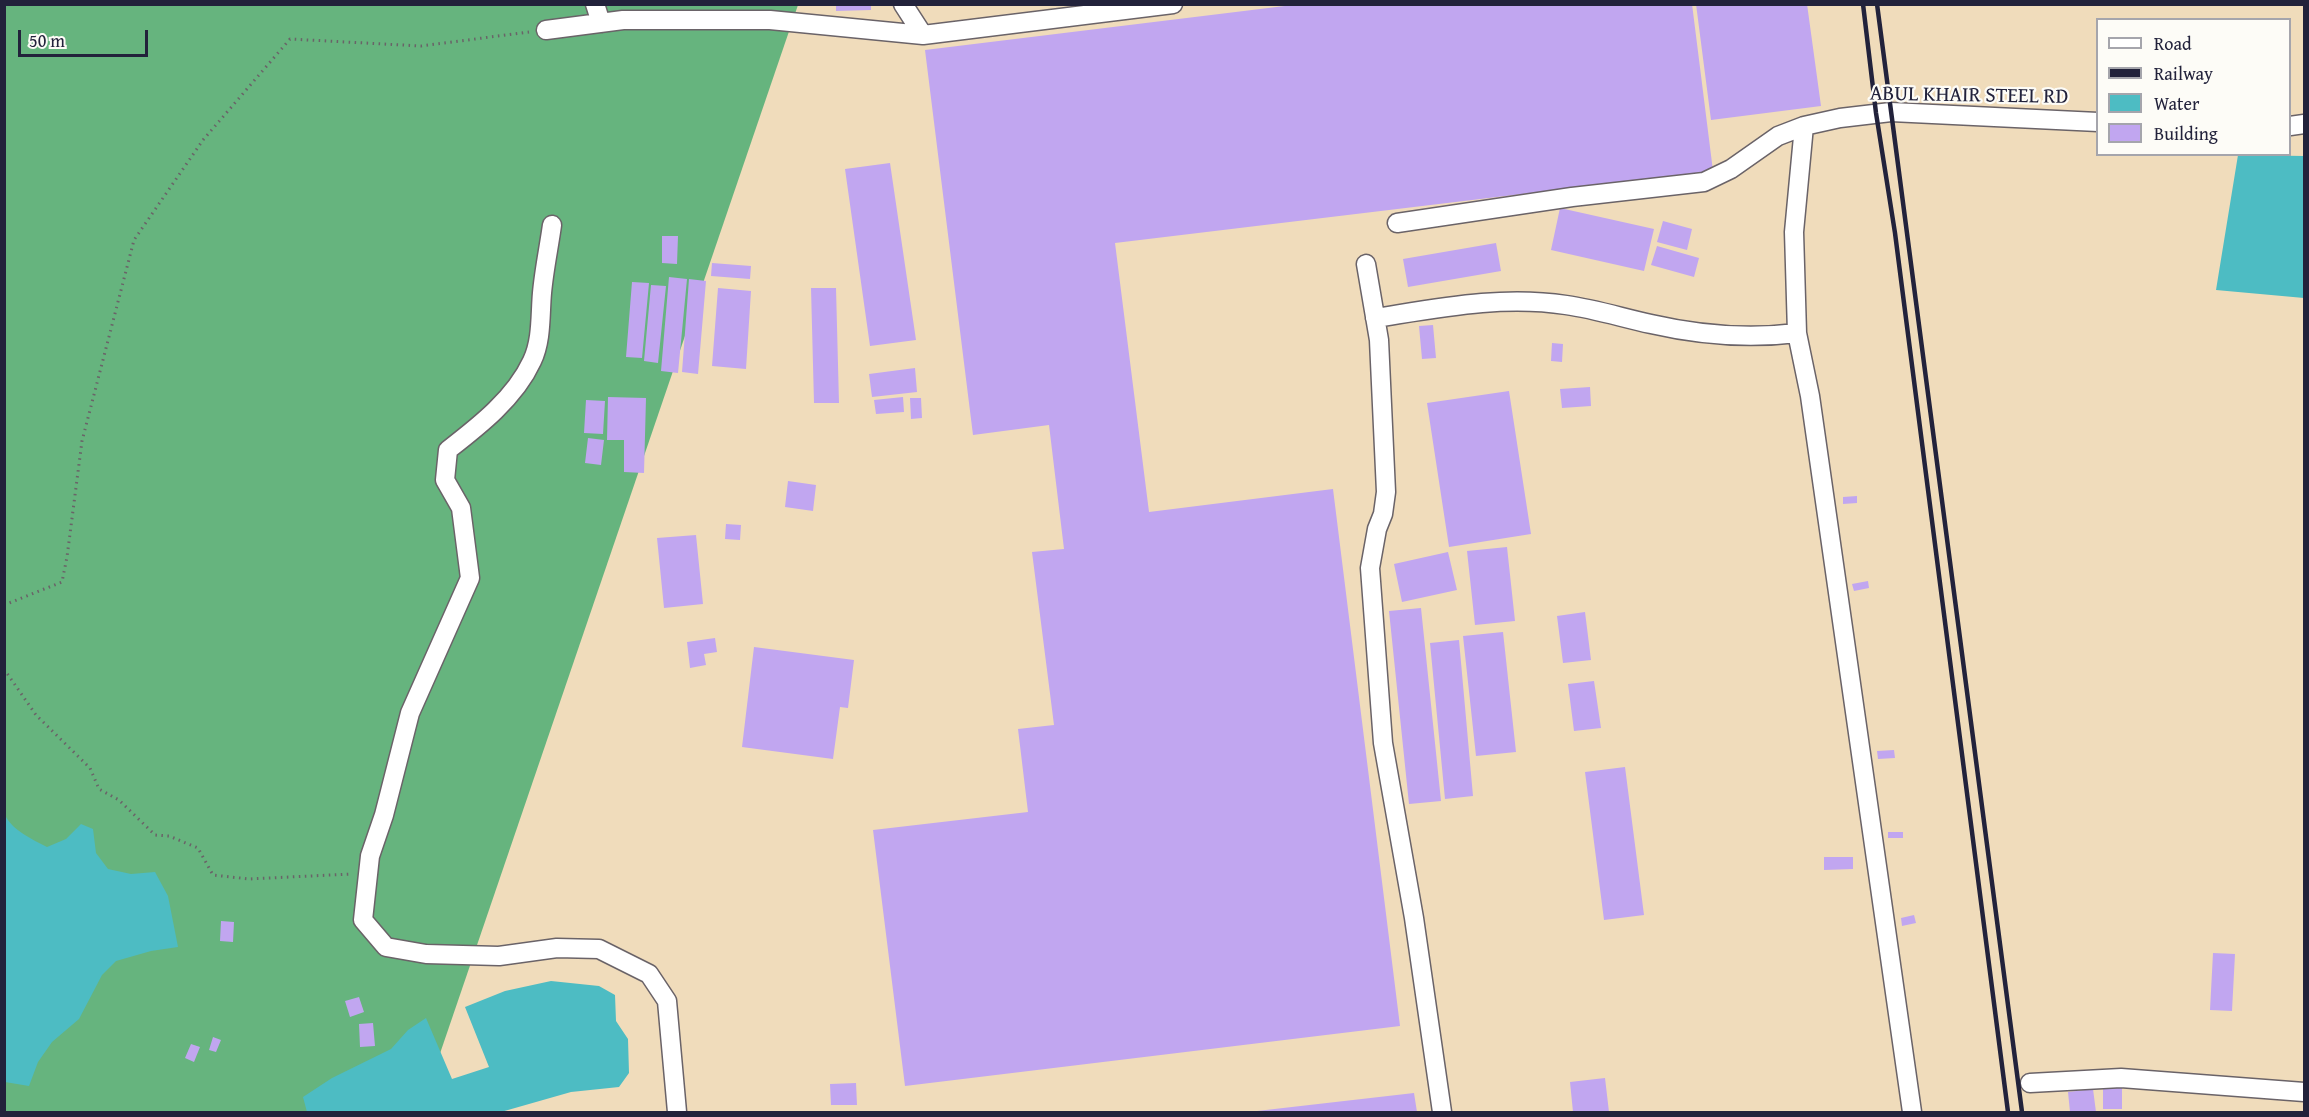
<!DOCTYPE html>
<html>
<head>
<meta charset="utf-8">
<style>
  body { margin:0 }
  #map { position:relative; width:2309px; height:1117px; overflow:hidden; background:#f0dcbb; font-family:"Gentium Book Plus",serif }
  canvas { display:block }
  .frame { position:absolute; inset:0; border:6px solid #22223b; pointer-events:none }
  .legend { position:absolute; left:2096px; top:18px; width:195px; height:138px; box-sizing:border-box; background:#fdfcf7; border:2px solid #a5a5ac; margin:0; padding:8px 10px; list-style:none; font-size:18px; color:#22223b }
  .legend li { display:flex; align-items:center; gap:12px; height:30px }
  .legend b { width:30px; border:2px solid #a5a5ac }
  .scale { position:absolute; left:18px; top:30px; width:130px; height:27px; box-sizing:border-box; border:3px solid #22223b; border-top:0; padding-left:8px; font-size:18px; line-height:21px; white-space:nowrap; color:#22223b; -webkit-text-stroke:4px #fdfcf7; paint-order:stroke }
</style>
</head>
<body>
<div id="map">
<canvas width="2309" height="1117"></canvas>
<div class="frame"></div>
<ul class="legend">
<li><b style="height:8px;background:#fff"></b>Road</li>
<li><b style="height:8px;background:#22223b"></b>Railway</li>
<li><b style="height:16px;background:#4dbcc3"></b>Water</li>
<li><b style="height:16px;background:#c1a6f0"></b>Building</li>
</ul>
<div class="scale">50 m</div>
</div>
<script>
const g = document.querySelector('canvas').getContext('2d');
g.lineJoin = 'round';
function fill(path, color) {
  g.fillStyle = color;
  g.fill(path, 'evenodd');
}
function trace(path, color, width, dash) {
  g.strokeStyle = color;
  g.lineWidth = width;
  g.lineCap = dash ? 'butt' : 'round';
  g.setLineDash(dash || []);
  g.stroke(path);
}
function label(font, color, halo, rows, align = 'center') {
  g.font = font + ' "Gentium Book Plus",serif';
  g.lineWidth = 4.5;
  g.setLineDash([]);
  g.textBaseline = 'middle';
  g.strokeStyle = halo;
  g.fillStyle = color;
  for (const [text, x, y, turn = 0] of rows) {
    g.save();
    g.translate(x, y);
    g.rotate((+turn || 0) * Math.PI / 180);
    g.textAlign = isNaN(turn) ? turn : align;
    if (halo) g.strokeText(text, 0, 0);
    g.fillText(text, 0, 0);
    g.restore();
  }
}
fill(new Path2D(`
  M5,5H798L420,1112H5Z`), '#66b47e');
fill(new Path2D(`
  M2238,155L2304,156V298L2216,290Z
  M5,815C13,831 32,839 47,847L66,839L81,824L93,829L96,853L108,869L131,874L155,872L168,896L178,947L151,951L116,961L102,975L79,1019L52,1042L38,1062L29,1086L5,1082Z
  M551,981L599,986L615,995L616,1021L628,1039L629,1073L619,1087L571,1092L501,1112H307L303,1097L332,1078L391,1049L408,1030L426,1018L452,1079L489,1067L465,1007L505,991Z`), '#4dbcc3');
fill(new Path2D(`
  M836,4H871V10L836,11Z
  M1301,4H1692L1713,171L1115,243L1149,512L1333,489L1400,1026L905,1086L873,830L1028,812L1018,729L1054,725L1032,552L1064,549L1049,425L973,435L925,50Z
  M1696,4H1807L1821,106L1711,120Z
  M890,163L916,340L870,346L845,169Z
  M1560,208L1654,229L1644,271L1551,250Z
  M1663,221L1692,229L1687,250L1657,242Z
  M662,236H678L677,264L662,263Z
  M1496,243L1501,271L1408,287L1403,259Z
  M1657,246L1699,258L1694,277L1651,265Z
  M712,263L751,266L750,279L711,276Z
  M669,277L687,279L678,373L661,371Z
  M689,279L706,281L698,374L682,372Z
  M632,282L649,283L642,358L626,357Z
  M651,285L666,286L658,363L644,361Z
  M718,288L751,291L746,369L712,366Z
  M811,288H836L839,403H814Z
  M1433,325L1436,358L1422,359L1419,326Z
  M1552,343L1563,344L1562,362L1551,361Z
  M915,368L917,392L872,397L869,374Z
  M1590,387L1591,406L1562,408L1560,389Z
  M1509,391L1531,534L1449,547L1427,403Z
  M608,397L646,398L644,473L624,472V440H607Z
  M903,397L904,412L876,414L874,400Z
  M910,398H921L922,418L911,419Z
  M586,400L605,401L603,434L584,433Z
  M588,438L604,440L601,465L585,463Z
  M788,481L816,485L813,511L785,507Z
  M1857,496V503L1843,504V497Z
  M726,524L741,525L740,540L725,539Z
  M696,535L703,604L664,608L657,538Z
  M1507,547L1515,621L1475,625L1467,551Z
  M1448,552L1457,590L1402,602L1394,564Z
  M1868,581L1869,588L1854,591L1852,584Z
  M1421,608L1441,801L1409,804L1389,611Z
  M1585,612L1591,660L1563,663L1557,616Z
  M1503,632L1516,752L1476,756L1463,636Z
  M715,638L717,652L704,654L706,665L690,668L687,642Z
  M1459,640L1473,796L1445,799L1430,643Z
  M754,647L854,660L848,708L840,707L833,759L742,747Z
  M1594,681L1601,728L1574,731L1568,684Z
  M1894,750L1895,758L1878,759L1877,751Z
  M1625,767L1644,915L1604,920L1585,772Z
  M1888,832H1903V838H1888Z
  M1824,857H1853V869L1824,870Z
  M1914,915L1916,923L1902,926L1901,918Z
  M221,921L234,922L233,942L220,941Z
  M2213,953L2235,954L2232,1011L2210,1010Z
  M359,997L364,1012L350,1017L345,1001Z
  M373,1023L375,1046L360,1047L359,1024Z
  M213,1037L221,1040L216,1052L209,1050Z
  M191,1044L200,1047L194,1062L185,1058Z
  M1605,1078L1609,1112H1573L1570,1082Z
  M2103,1082H2122V1109H2103Z
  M856,1083L857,1105H831L830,1084Z
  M2093,1089L2096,1112H2070L2068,1092Z
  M1414,1093L1417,1112H1257V1111Z`), '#c1a6f0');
const minor = new Path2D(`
  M595,4L601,23
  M903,4L923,35
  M546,30L623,20H770L923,35L1173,4
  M1804,126L1794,232L1797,333L1810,396L1912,1112
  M2290,126L2304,124
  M1397,223L1572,197L1704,182L1731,169L1778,136L1804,126L1840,118L1891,112L2098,122
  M552,225C549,247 544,270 542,293C540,315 542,340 532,361C515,398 479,426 448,450L445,480L461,508L470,578L410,713L384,815L370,856L363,920L386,947L426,954L499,956L557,948L599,949L649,974L667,1001L677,1112
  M1366,264L1379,340L1386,492L1383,514L1377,529L1370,568L1383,743L1414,918L1442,1112
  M1375,318C1439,308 1502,295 1566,305C1595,309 1623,318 1651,324C1699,335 1749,339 1797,333
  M2030,1083L2121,1078L2304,1092`);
trace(minor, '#6a6368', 21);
trace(new Path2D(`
  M4,605L62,582L67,557L82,441L134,240L203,140L290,39L421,46L529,32
  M4,669L36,715L90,768L99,789L119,800L155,835L169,836L198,848L213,875L249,879L351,874`), '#6a6368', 3, [1.5, 4.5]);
trace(minor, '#fff', 18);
trace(new Path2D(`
  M1863,4L1876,113L1895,233L2008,1112
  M1877,4L2022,1112`), '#22223b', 4.5);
label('21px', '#22223b', '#fdfcf7', [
  ["ABUL KHAIR STEEL RD",1969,96,1]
]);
</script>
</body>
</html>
